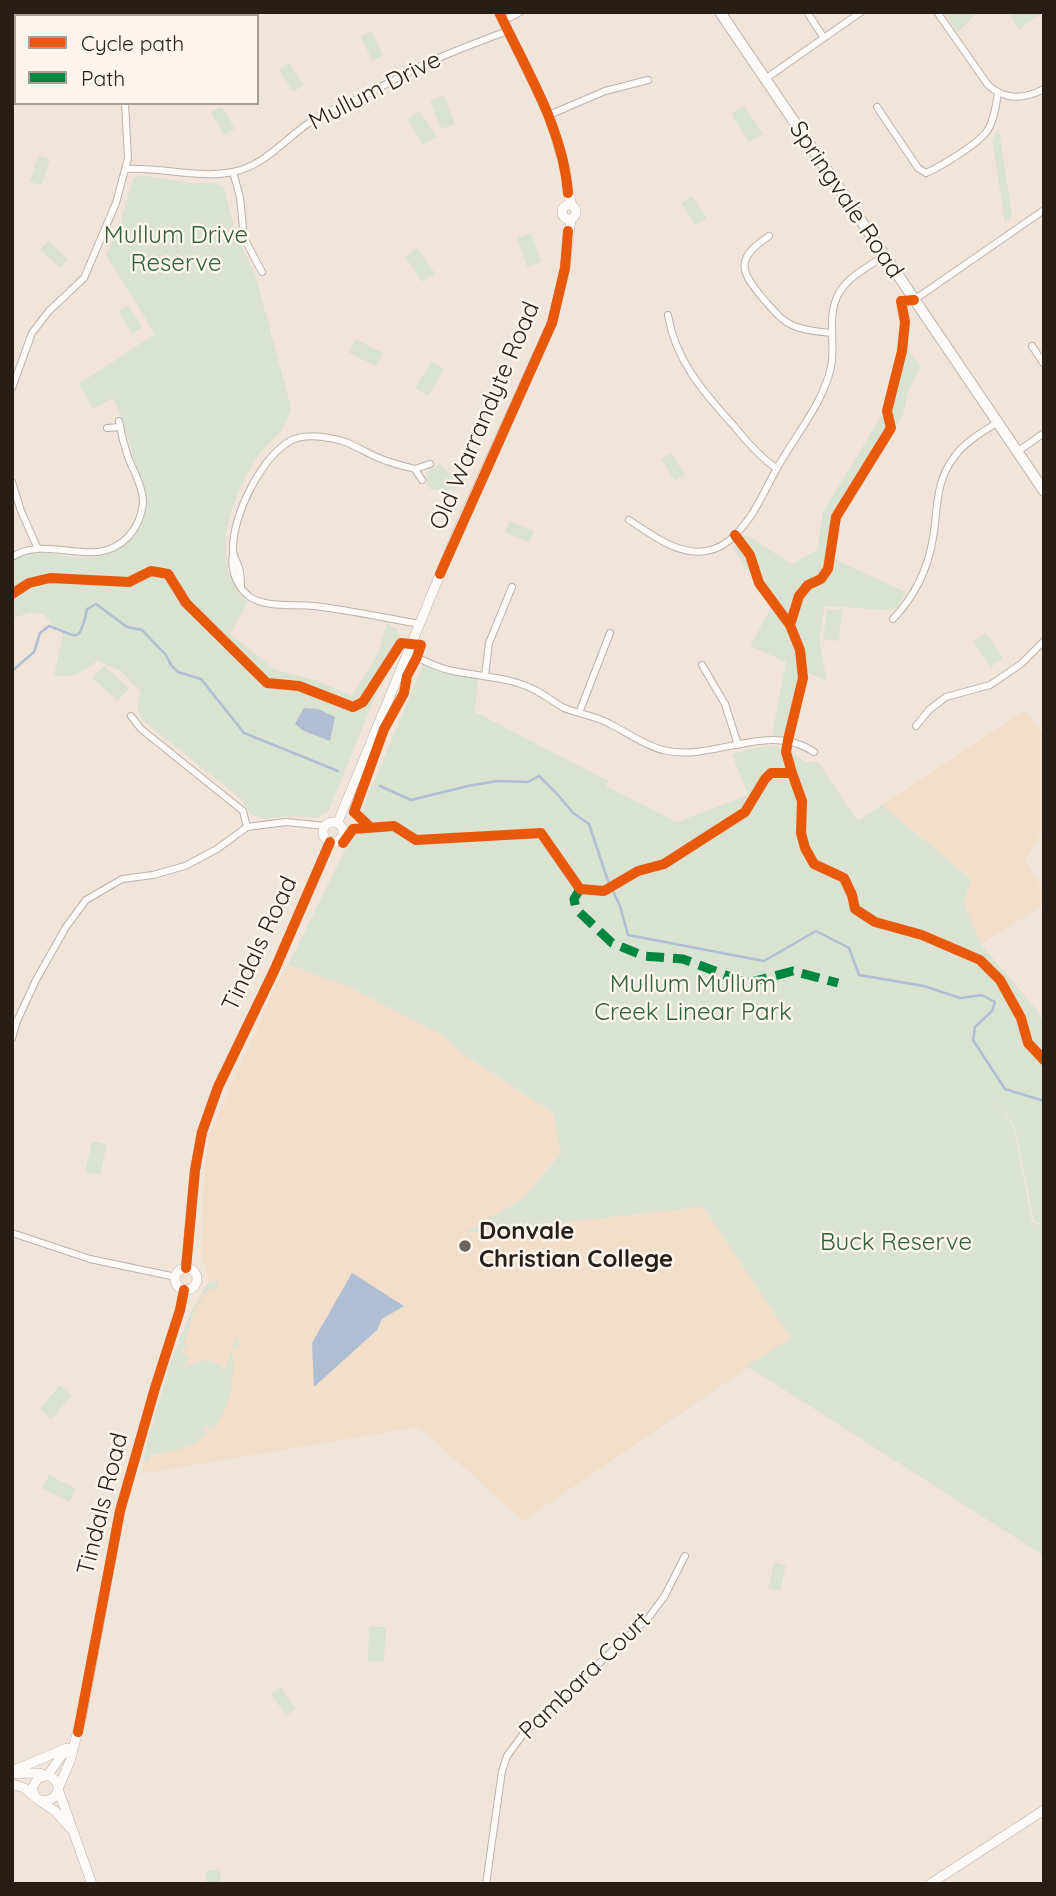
<!DOCTYPE html>
<html>
<head>
<meta charset="utf-8">
<style>
  body { margin:0 }
  #map { position:relative; width:1056px; height:1896px; overflow:hidden; background:#f1e5da; font-family:Quicksand,sans-serif }
  canvas { display:block }
  .frame { position:absolute; inset:0; border:14px solid #261e17; pointer-events:none }
  .legend { position:absolute; left:14px; top:14px; width:245px; height:91px; box-sizing:border-box; background:#fef5ec; border:2px solid #a89f97; margin:0; padding:9px 12px; list-style:none; font-size:21px; color:#261e17 }
  .legend li { display:flex; align-items:center; gap:14px; height:35px }
  .legend b { width:35px; border:2px solid #a89f97 }
</style>
</head>
<body>
<div id="map">
<canvas width="1056" height="1896"></canvas>
<div class="frame"></div>
<ul class="legend">
<li><b style="height:9px;background:#e8590c"></b>Cycle path</li>
<li><b style="height:9px;background:#00873e"></b>Path</li>
</ul>
</div>
<script>
const g = document.querySelector('canvas').getContext('2d');
g.lineJoin = 'round';
function fill(path, color) {
  g.fillStyle = color;
  g.fill(path, 'evenodd');
}
function trace(path, color, width, dash) {
  g.strokeStyle = color;
  g.lineWidth = width;
  g.lineCap = dash ? 'butt' : 'round';
  g.setLineDash(dash || []);
  g.stroke(path);
}
function label(font, color, halo, rows, align = 'center') {
  g.font = font + ' Quicksand,sans-serif';
  g.lineWidth = 5;
  g.setLineDash([]);
  g.textBaseline = 'middle';
  g.strokeStyle = halo;
  g.fillStyle = color;
  for (const [text, x, y, turn = 0] of rows) {
    g.save();
    g.translate(x, y);
    g.rotate((+turn || 0) * Math.PI / 180);
    g.textAlign = isNaN(turn) ? turn : align;
    if (halo) g.strokeText(text, 0, 0);
    g.fillText(text, 0, 0);
    g.restore();
  }
}
fill(new Path2D(`
  M1025,710L1044,736V829L1025,860L1044,891V905L981,944L964,903L971,879L882,805Z
  M288,965L345,985L442,1035L460,1052L553,1113L561,1152L523,1198L466,1232L703,1207L792,1338L523,1521L419,1427L140,1474L163,1388L197,1300L209,1287L207,1268L201,1259L204,1174L209,1135L277,983Z`), '#f3deca');
fill(new Path2D(`
  M944,12H977L958,33Z
  M1008,12H1044L1019,29Z
  M372,31L383,55L372,61L361,36Z
  M289,63L304,85L293,92L279,70Z
  M444,95L455,124L441,129L430,101Z
  M222,106L235,129L224,135L211,112Z
  M744,106L763,134L749,142L731,114Z
  M419,111L437,136L424,145L407,120Z
  M999,129L1012,216L1005,222L992,140Z
  M38,156L50,159L42,185L30,182Z
  M139,175L190,183H216L224,187L236,235L255,274L291,407C284,439 270,436 256,459C230,499 207,565 248,602L230,634L276,670L318,681L352,696L379,651L387,623L397,629L400,636L328,812L317,818L293,816L265,819L251,815L241,799L142,720L137,707L141,692L121,671L97,661C82,673 73,679 54,675L63,635L43,614L30,612L12,619V561C36,544 60,558 86,558C99,558 111,553 121,546C143,533 151,509 144,485C142,476 137,468 134,460C128,438 123,419 113,398L93,409L79,384L155,334L106,255L121,221L133,179Z
  M692,196L707,218L696,225L681,203Z
  M531,233L541,262L527,267L517,238Z
  M48,241L68,259L60,268L40,250Z
  M417,248L435,273L423,282L405,257Z
  M128,305L142,327L132,334L118,311Z
  M900,338L921,367L909,390L903,415L840,516L834,559L906,592L897,608L887,610L825,606L819,638L827,681L806,672L794,738L772,735L786,662L750,646L772,606L733,548L746,535L792,564L817,550L823,512L883,413Z
  M355,339L383,353L376,366L349,353Z
  M431,362L444,369L428,396L415,388Z
  M671,453L685,475L675,481L661,459Z
  M440,464L458,483L455,491L428,489L426,472Z
  M510,521L534,531L529,543L505,532Z
  M827,609L842,610L839,641L823,639Z
  M986,633L1003,658L991,667L973,642Z
  M423,665L478,678L475,712L608,781L606,786L677,822L748,795L732,754C766,746 776,738 805,762H818L858,821L882,805L971,879L964,903L981,944L1035,1008L1044,1023V1224L1034,1221L1015,1128L995,1097L1014,1129L1032,1222L1044,1226V1556L747,1366L791,1338L703,1207L464,1233L523,1198L561,1153L553,1113L460,1052L442,1035L345,985L288,965L344,852Z
  M104,666L129,688L118,701L92,678Z
  M92,1141L107,1145L100,1175L85,1172Z
  M209,1281L217,1282L219,1289H208L206,1295L202,1294L199,1299L203,1302L202,1304L197,1302L184,1343L188,1347L182,1349L183,1355L188,1354V1360L183,1368C197,1360 213,1355 224,1371L238,1332V1346L232,1349C235,1380 232,1402 214,1428L211,1431L206,1426L203,1428L208,1434C189,1449 173,1452 150,1455L149,1457L151,1461L145,1462L143,1458L146,1446C163,1390 177,1329 209,1281Z
  M60,1385L72,1396L51,1419L40,1409Z
  M49,1475L76,1489L69,1502L42,1488Z
  M774,1562L786,1565L780,1591L768,1588Z
  M369,1627H386L384,1662L368,1661Z
  M281,1687L296,1709L286,1716L271,1694Z
  M219,1869L222,1884H207L205,1872Z`), '#dae2d1');
fill(new Path2D(`
  M304,708L318,709L335,717L330,741L304,731L295,724Z
  M352,1273L404,1306L382,1319L377,1330L314,1387L312,1343Z`), '#afbed3');
trace(new Path2D(`
  M12,671L34,652L40,633L49,626C77,635 79,647 87,609L96,604L127,627L142,630L166,655L171,665L178,672L201,679L244,733L338,771
  M380,786L411,800L468,786L497,781L528,782L539,776L558,795L573,813L589,824L607,878L620,906L628,935L764,961L816,931L849,948L859,975L924,986L960,998L982,995L995,1002L992,1011L975,1027L973,1040L1005,1089L1044,1101
  M1044,1191V1220`), '#afbed3', 2.5);
const minor = new Path2D(`
  M807,12L824,38
  M937,12L988,85C1006,101 1024,99 1044,89
  M123,16V12
  M503,21L520,12
  M12,25H16
  M765,79L861,12
  M877,107L918,168L926,173C940,167 978,144 987,131C994,121 996,105 998,93
  M549,115L605,91L648,80
  M127,169C162,167 199,179 233,172C268,165 288,134 318,117C333,108 350,103 366,95C385,85 403,74 423,65C450,52 479,42 507,31
  M233,172L240,197L244,238L262,272
  M769,236C733,260 741,272 765,301C774,310 781,321 794,326C806,331 820,332 832,333
  M914,300L1044,210
  M668,315C675,360 704,393 734,426C747,442 760,457 776,468
  M1032,346L1044,364
  M12,388L32,333L49,311L84,278L116,203L128,158L125,103
  M107,428L120,427
  M1017,452L1044,433
  M422,480L415,469L430,464
  M12,482L21,511L37,547
  M629,520C651,534 678,556 706,551C719,549 729,542 737,533C755,515 764,491 776,470C794,437 823,404 831,367C836,343 826,315 839,293C849,276 868,267 884,256
  M233,554C230,569 237,588 250,597C267,608 294,604 314,606C349,610 385,618 420,624
  M12,557C50,533 94,572 128,537C136,528 142,515 143,503C143,487 134,472 128,457C124,445 121,433 119,421
  M241,586C241,579 241,571 238,565C236,559 233,556 233,550C232,515 262,456 292,440C302,435 319,436 329,438C348,440 362,451 379,458C390,463 403,466 415,469
  M893,619C914,597 928,569 933,538C938,508 935,481 955,456C966,441 983,432 998,422
  M408,656C423,658 434,667 449,670C479,677 509,676 537,691C546,696 555,703 564,708C579,714 596,716 610,724C627,732 645,746 663,750C713,763 768,720 814,752
  M702,665L725,704L738,745
  M485,675L489,643L512,587
  M579,713L610,633
  M131,716L141,729L243,811L247,827
  M916,726L929,710L946,697L990,685L1021,664L1044,641
  M12,1038L17,1021L36,980L66,927L86,900L122,879L153,875L185,866L217,849L247,827L286,822L325,826
  M12,1233L90,1259L176,1277
  M486,1884L502,1771L507,1756L524,1733L648,1618L664,1597L685,1556`);
const secondary = new Path2D(`
  M499,12L549,115L566,171L568,193L572,205
  M562 212a7 7 0 1 1 14 0a7 7 0 1 1-14 0Z
  M323 832a10 10 0 1 1 20 0a10 10 0 1 1-20 0Z
  M338,822L462,521L552,323L565,268L571,219
  M186,1268L195,1170L202,1132L218,1087L274,971L330,842
  M175 1279a11 11 0 1 1 22 0a11 11 0 1 1-22 0Z
  M12,1771L67,1748
  M12,1774C24,1773 43,1771 53,1778C66,1789 52,1807 36,1798L32,1788L38,1778L46,1776
  M47,1776L67,1748
  M12,1784L24,1788L35,1797
  M58,1789L70,1761L82,1715L120,1511L155,1388L180,1310L184,1290
  M58,1789L92,1884
  M40,1801L55,1811L71,1829
  M930,1884L1044,1810`);
const primary = new Path2D(`
  M720,12L1044,491`);
trace(minor, '#bbb2aa', 8);
trace(secondary, '#bbb2aa', 10);
trace(primary, '#bbb2aa', 12);
trace(minor, '#fdfbf9', 6);
trace(secondary, '#fdfbf9', 9);
trace(primary, '#fdfbf9', 10);
trace(new Path2D(`
  M580,889L574,899L576,909L612,943L644,956L683,959L747,983L793,971L838,983`), '#00873e', 9, [18, 9]);
trace(new Path2D(`
  M499,12C526,70 563,128 568,193
  M735,535L750,555L759,583L790,625
  M440,574L552,323L565,268L568,231
  M12,594L29,583L50,578L129,582L151,571L168,574L186,603L267,683L299,686L353,707L363,702L401,643L421,645L417,657L407,676L404,693L384,729L354,812L370,827
  M792,773L786,752L788,740L803,678L800,650L790,625L799,596L808,585L821,579L828,569L836,517L891,428L887,411L902,351L905,322L901,301L914,300
  M343,843L353,829L394,826L416,840L541,833L580,889L604,891L638,871L664,864L745,812L765,779L771,773H792L802,801L801,833L805,848L814,864L844,878L852,895L855,909L875,922L922,935L980,960L1000,980L1021,1018L1028,1043L1044,1060
  M186,1268L195,1170L202,1132L218,1087L274,971L330,842
  M78,1732L120,1511L155,1388L180,1310L184,1290`), '#e8590c', 10);
for (const [x, y, r, color] of [
  [465,1246,7,"#6d645b"]
]) {
  const dot = new Path2D();
  dot.arc(x, y, r, 0, 2 * Math.PI);
  g.fillStyle = color;
  g.fill(dot);
  trace(dot, '#fef5ec', 2.5);
}
label('24px', '#261e17', '#fef5ec', [
  ["Mullum Drive",375,91,-27],
  ["Springvale Road",846,200,56],
  ["Old Warrandyte Road",485,416,-67],
  ["Tindals Road",260,944,-65],
  ["Tindals Road",103,1504,-76],
  ["Pambara Court",585,1676,-44]
]);
label('24px', '#2f6136', '#fef5ec', [
  ["Mullum Drive",176,236],
  ["Reserve",176,264],
  ["Mullum Mullum",693,985],
  ["Creek Linear Park",693,1013],
  ["Buck Reserve",896,1243]
]);
label('bold 24px', '#261e17', '#fef5ec', [
  ["Donvale",479,1232],
  ["Christian College",479,1260]
], 'left');
</script>
</body>
</html>
